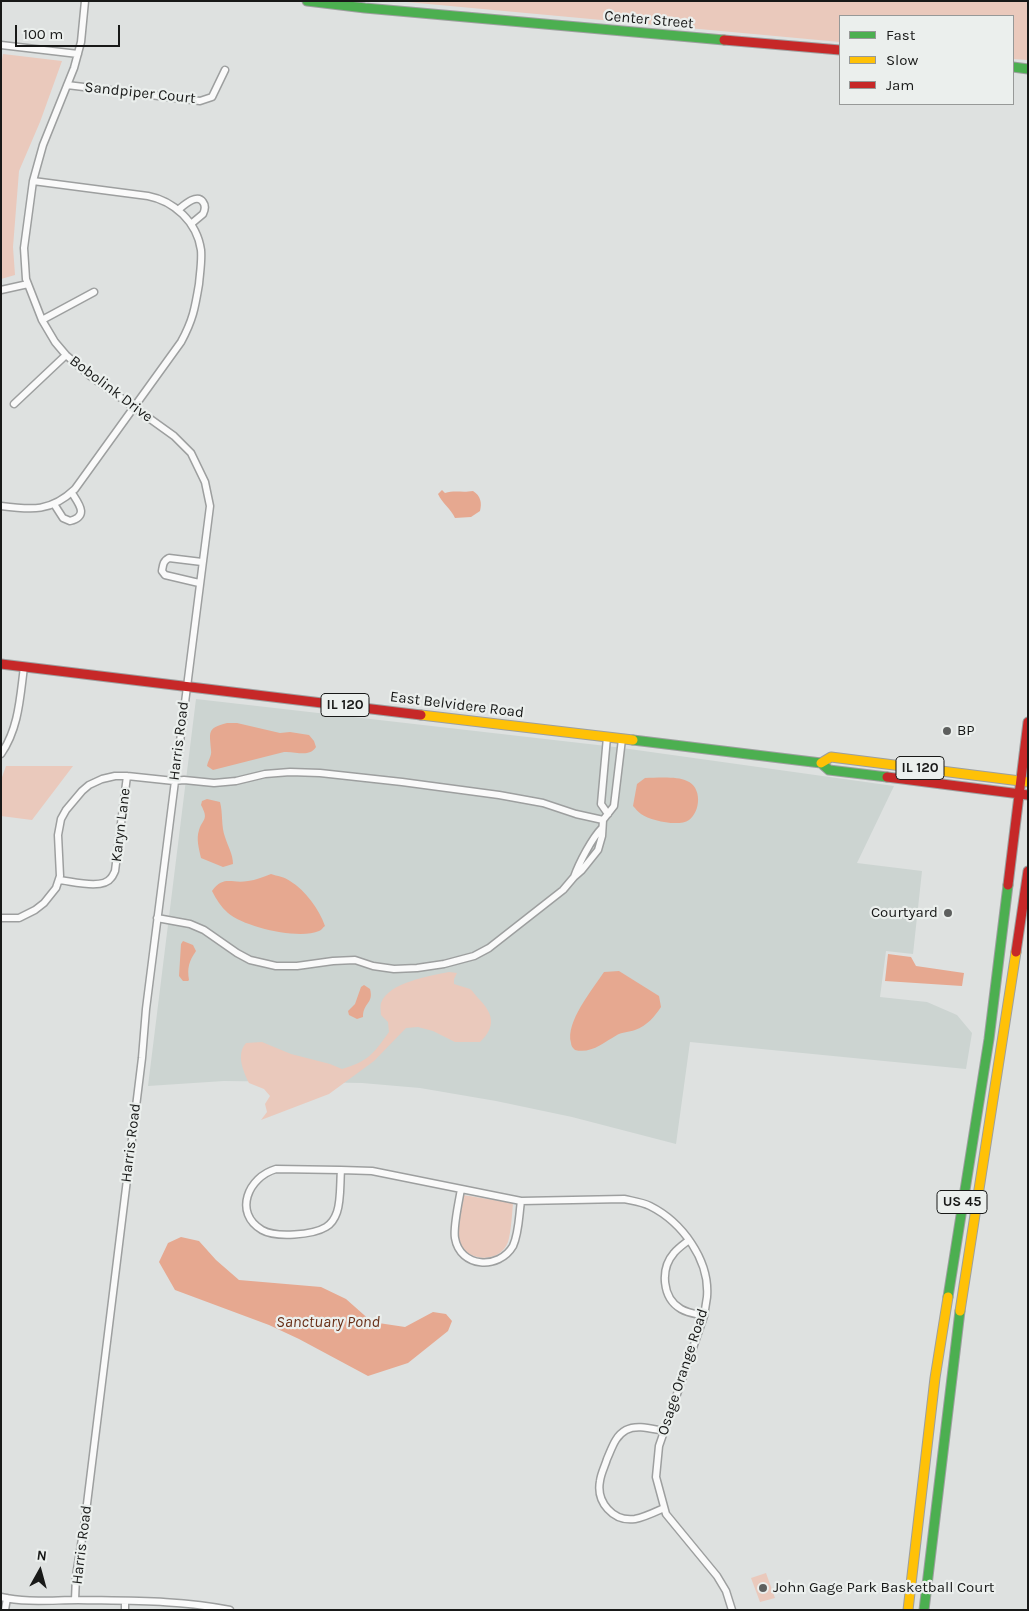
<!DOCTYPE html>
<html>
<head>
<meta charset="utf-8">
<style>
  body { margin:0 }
  #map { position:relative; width:1029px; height:1611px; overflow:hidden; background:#dee1e0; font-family:Karla,sans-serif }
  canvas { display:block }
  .frame { position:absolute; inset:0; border:2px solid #181918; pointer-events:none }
  .legend { position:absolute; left:839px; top:15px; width:175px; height:90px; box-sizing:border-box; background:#ebefed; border:1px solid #979998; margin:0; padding:6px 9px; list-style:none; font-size:15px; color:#181918 }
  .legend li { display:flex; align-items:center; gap:10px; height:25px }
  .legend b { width:25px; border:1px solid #979998 }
  .north { position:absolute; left:15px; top:1546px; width:50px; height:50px; -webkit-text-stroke:4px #ebefed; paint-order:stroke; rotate:7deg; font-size:14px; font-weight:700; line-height:20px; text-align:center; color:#181918 }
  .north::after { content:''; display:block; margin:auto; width:18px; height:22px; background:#181918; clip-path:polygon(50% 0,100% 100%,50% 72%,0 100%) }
  .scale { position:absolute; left:15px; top:25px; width:105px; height:22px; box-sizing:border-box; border:2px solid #181918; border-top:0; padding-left:6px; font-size:15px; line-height:18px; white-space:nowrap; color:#181918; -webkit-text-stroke:4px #ebefed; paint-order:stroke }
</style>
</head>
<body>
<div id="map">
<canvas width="1029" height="1611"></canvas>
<div class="frame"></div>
<ul class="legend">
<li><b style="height:6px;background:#4caf50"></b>Fast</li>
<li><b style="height:6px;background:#ffc107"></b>Slow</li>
<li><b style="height:6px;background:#c62828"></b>Jam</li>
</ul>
<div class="north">N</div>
<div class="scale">100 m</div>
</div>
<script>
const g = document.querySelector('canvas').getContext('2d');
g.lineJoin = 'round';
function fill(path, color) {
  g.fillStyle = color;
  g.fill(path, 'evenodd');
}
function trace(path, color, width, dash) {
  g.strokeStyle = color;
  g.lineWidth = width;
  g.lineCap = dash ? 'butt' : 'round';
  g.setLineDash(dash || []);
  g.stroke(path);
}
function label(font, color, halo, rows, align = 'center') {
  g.font = font + ' Karla,sans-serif';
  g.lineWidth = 4.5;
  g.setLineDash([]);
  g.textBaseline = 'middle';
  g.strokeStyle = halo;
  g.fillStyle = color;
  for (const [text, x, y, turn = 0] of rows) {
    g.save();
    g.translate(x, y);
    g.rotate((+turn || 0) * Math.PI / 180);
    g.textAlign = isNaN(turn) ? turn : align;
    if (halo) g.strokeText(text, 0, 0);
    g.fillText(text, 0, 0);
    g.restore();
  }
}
fill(new Path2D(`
  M196,699L615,747L894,786L857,863L922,871L913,954L886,951L880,997L927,1002L957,1015L972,1033L966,1069L690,1042L676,1144L572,1117L496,1101L420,1088L362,1083L304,1082L224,1081L148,1086Z`), '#ccd4d1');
fill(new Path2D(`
  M396,1H1028V60L1013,59V16H840V42Z
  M3,54L62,61L40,122L19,171L13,247L15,275L1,279V65Z
  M6,766H73L32,820L1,816V780Z
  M449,972L457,973L454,979V984C459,986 465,987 470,989C473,991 475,995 478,998C493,1013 497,1026 480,1042H455L433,1031L418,1027L406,1028L374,1061L329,1094L261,1120L267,1112L265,1104L270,1096L264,1089L249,1083C243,1071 236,1054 246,1043L262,1042L291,1054L330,1064L342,1069C369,1061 373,1054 389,1032L388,1022L381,1015C381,1012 380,1006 381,1003C389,982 430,976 449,972Z
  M463,1195L513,1203C512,1215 511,1232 508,1242C499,1266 462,1261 458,1238C457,1230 462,1204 463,1195Z
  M766,1573L775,1598L760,1602L751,1578Z`), '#eac9bc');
fill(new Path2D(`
  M442,490L445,493C455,490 462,493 473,491C481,496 482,503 480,511L471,517L455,518C451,509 442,503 438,494Z
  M227,723H237L280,733L290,732L309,735L314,741L316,747C309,758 296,751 284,752L213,770L207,766C208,760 212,756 211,750C210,733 206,728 227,723Z
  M645,778C656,778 677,776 687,781C702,787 701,811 689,820C679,827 651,821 641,814C638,812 636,809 633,806L637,784Z
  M207,799L220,802C223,813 221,826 225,837C228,847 233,854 233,864L223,867L201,858C199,849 196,839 199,830C203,818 209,820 201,805L202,801Z
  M271,874C277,876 285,877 290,881C306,891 319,909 325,926C323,927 322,930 319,931C299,940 244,927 228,913C221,907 216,899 212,891C224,875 231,884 248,881C256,880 263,877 271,874Z
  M183,941L193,945L196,951C189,961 187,968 189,980L188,981H183L179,976L181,944Z
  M888,954L911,957L916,966L964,973L962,986L885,981Z
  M619,971L659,996L661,1007C655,1016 647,1026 635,1030C629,1032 622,1032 617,1035C603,1043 591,1054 575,1050C573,1048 571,1046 571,1043C565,1022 593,989 604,972Z
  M364,985L370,989C374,1004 363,1002 363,1017L357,1019L349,1015L348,1011L355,1004L361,987Z
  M181,1237L199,1241L216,1260L239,1280L321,1287L346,1299L372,1322L405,1327L433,1312L446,1314L452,1321L448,1331L408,1363L368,1376L299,1339L269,1325L175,1290L159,1262L168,1243Z`), '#e6a890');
const street = new Path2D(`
  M1,45L78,54
  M67,85L200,101L212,97L225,70
  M178,210C184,205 197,193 203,202C206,206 205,210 203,214L191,224
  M1,290L28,284
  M42,320L94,292
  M14,404L66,355
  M54,504L63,518L70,521C89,516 79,504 72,493
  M1,506C32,510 51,512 75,489L181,342C193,320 195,308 199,284C200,272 202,261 201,250C197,222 174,201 148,196L33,181
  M199,583L165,575L162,571C163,565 163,561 169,558L202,562
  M607,737L601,804L608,814
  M1,754C19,728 20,697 24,667
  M574,877C579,863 592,838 602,828
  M59,880C71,881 103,890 111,878C113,876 114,873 115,871L127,776
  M1,918H19L35,910L44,903L56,888L60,876L58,835L61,819L66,810L82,791L89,785L102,779L115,776H127L174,781L184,780L214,783L236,781L265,774L290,772L320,773L402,782L499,795L543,803L576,814L603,820
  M157,918L190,924L204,930L237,953L250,960L276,966H297L333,961L355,960L373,966L394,969L417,968L444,964L474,956L489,948L563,890L574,877L582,870L598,850L602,836L603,820L614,806L622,739
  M276,1169L341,1170C340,1182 341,1201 337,1212C335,1218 331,1224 326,1227C313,1235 276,1238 262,1230C233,1213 248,1177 276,1169Z
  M341,1170L372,1171L521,1201L624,1199C633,1201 642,1202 650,1206C682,1222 710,1260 707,1297C706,1303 705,1310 704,1316L659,1446L656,1477L666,1514L717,1576L726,1591L732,1610
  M461,1189C459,1201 453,1227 455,1238C460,1268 499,1270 513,1246C519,1233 519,1215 521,1201
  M689,1240C684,1244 678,1248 674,1253C660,1269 662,1298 681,1309C688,1313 696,1314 704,1316
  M664,1431C652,1429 637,1424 626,1430C615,1436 612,1448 607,1459C605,1466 601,1473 600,1481C596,1502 613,1522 635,1519C645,1517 655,1512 664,1508
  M1,1597C26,1603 52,1600 78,1600C129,1601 180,1600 230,1610
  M75,1600L76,1576L85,1520L142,1058L146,1009L210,506L205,482L191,453L174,436L89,375L66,355L55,342L42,320L26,279L24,248L33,181L43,145L74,68L81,42L85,1
  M5,1610L7,1598
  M125,1610V1602`);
const fast = new Path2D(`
  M307,1L365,8L724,40
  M1013,67L1028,69
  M633,740L821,763L829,770L887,777
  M948,1297L989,1039L1008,885
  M924,1610L960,1311`);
const slow = new Path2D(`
  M421,715L633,740
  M821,763L831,757L1028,782
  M960,1311L1016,952
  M908,1610L935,1378L948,1297`);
const jam = new Path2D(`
  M724,40L840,50
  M1,664L421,715
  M887,777L1028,795
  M1008,885L1028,722
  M1016,952L1028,871`);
trace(street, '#9d9f9f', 9);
trace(fast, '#9d9f9f', 11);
trace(slow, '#9d9f9f', 11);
trace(jam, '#9d9f9f', 11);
trace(street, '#fafafa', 6);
trace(fast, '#4caf50', 9);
trace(slow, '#ffc107', 9);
trace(jam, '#c62828', 9);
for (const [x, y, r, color] of [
  [947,731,5,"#5d5f5e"],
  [948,913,5,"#5d5f5e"],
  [763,1588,5,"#5d5f5e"]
]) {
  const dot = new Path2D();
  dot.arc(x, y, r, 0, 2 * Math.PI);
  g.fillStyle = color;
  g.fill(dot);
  trace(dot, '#ebefed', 2);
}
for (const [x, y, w] of [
  [345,705,48],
  [920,768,48],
  [962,1202,50]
]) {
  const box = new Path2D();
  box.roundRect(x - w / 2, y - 11.5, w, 23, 4);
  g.fillStyle = '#ebefed';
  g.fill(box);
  trace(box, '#181918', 1);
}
label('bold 14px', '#181918', null, [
  ["IL 120",345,705],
  ["IL 120",920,768],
  ["US 45",962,1202]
]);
label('15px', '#181918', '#ebefed', [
  ["Center Street",649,20,5],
  ["Sandpiper Court",140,93,6],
  ["Bobolink Drive",111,389,37],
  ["East Belvidere Road",457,705,7],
  ["Harris Road",179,741,-83],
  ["Karyn Lane",121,825,-83],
  ["Harris Road",131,1143,-83],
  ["Osage Orange Road",683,1372,-72],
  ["Harris Road",82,1545,-83]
]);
label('15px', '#181918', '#ebefed', [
  ["BP",957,731],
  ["Courtyard",938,913,"right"],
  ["John Gage Park Basketball Court",773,1588]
], 'left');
label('italic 16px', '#682f17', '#ebefed', [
  ["Sanctuary Pond",328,1322]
]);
</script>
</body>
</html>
